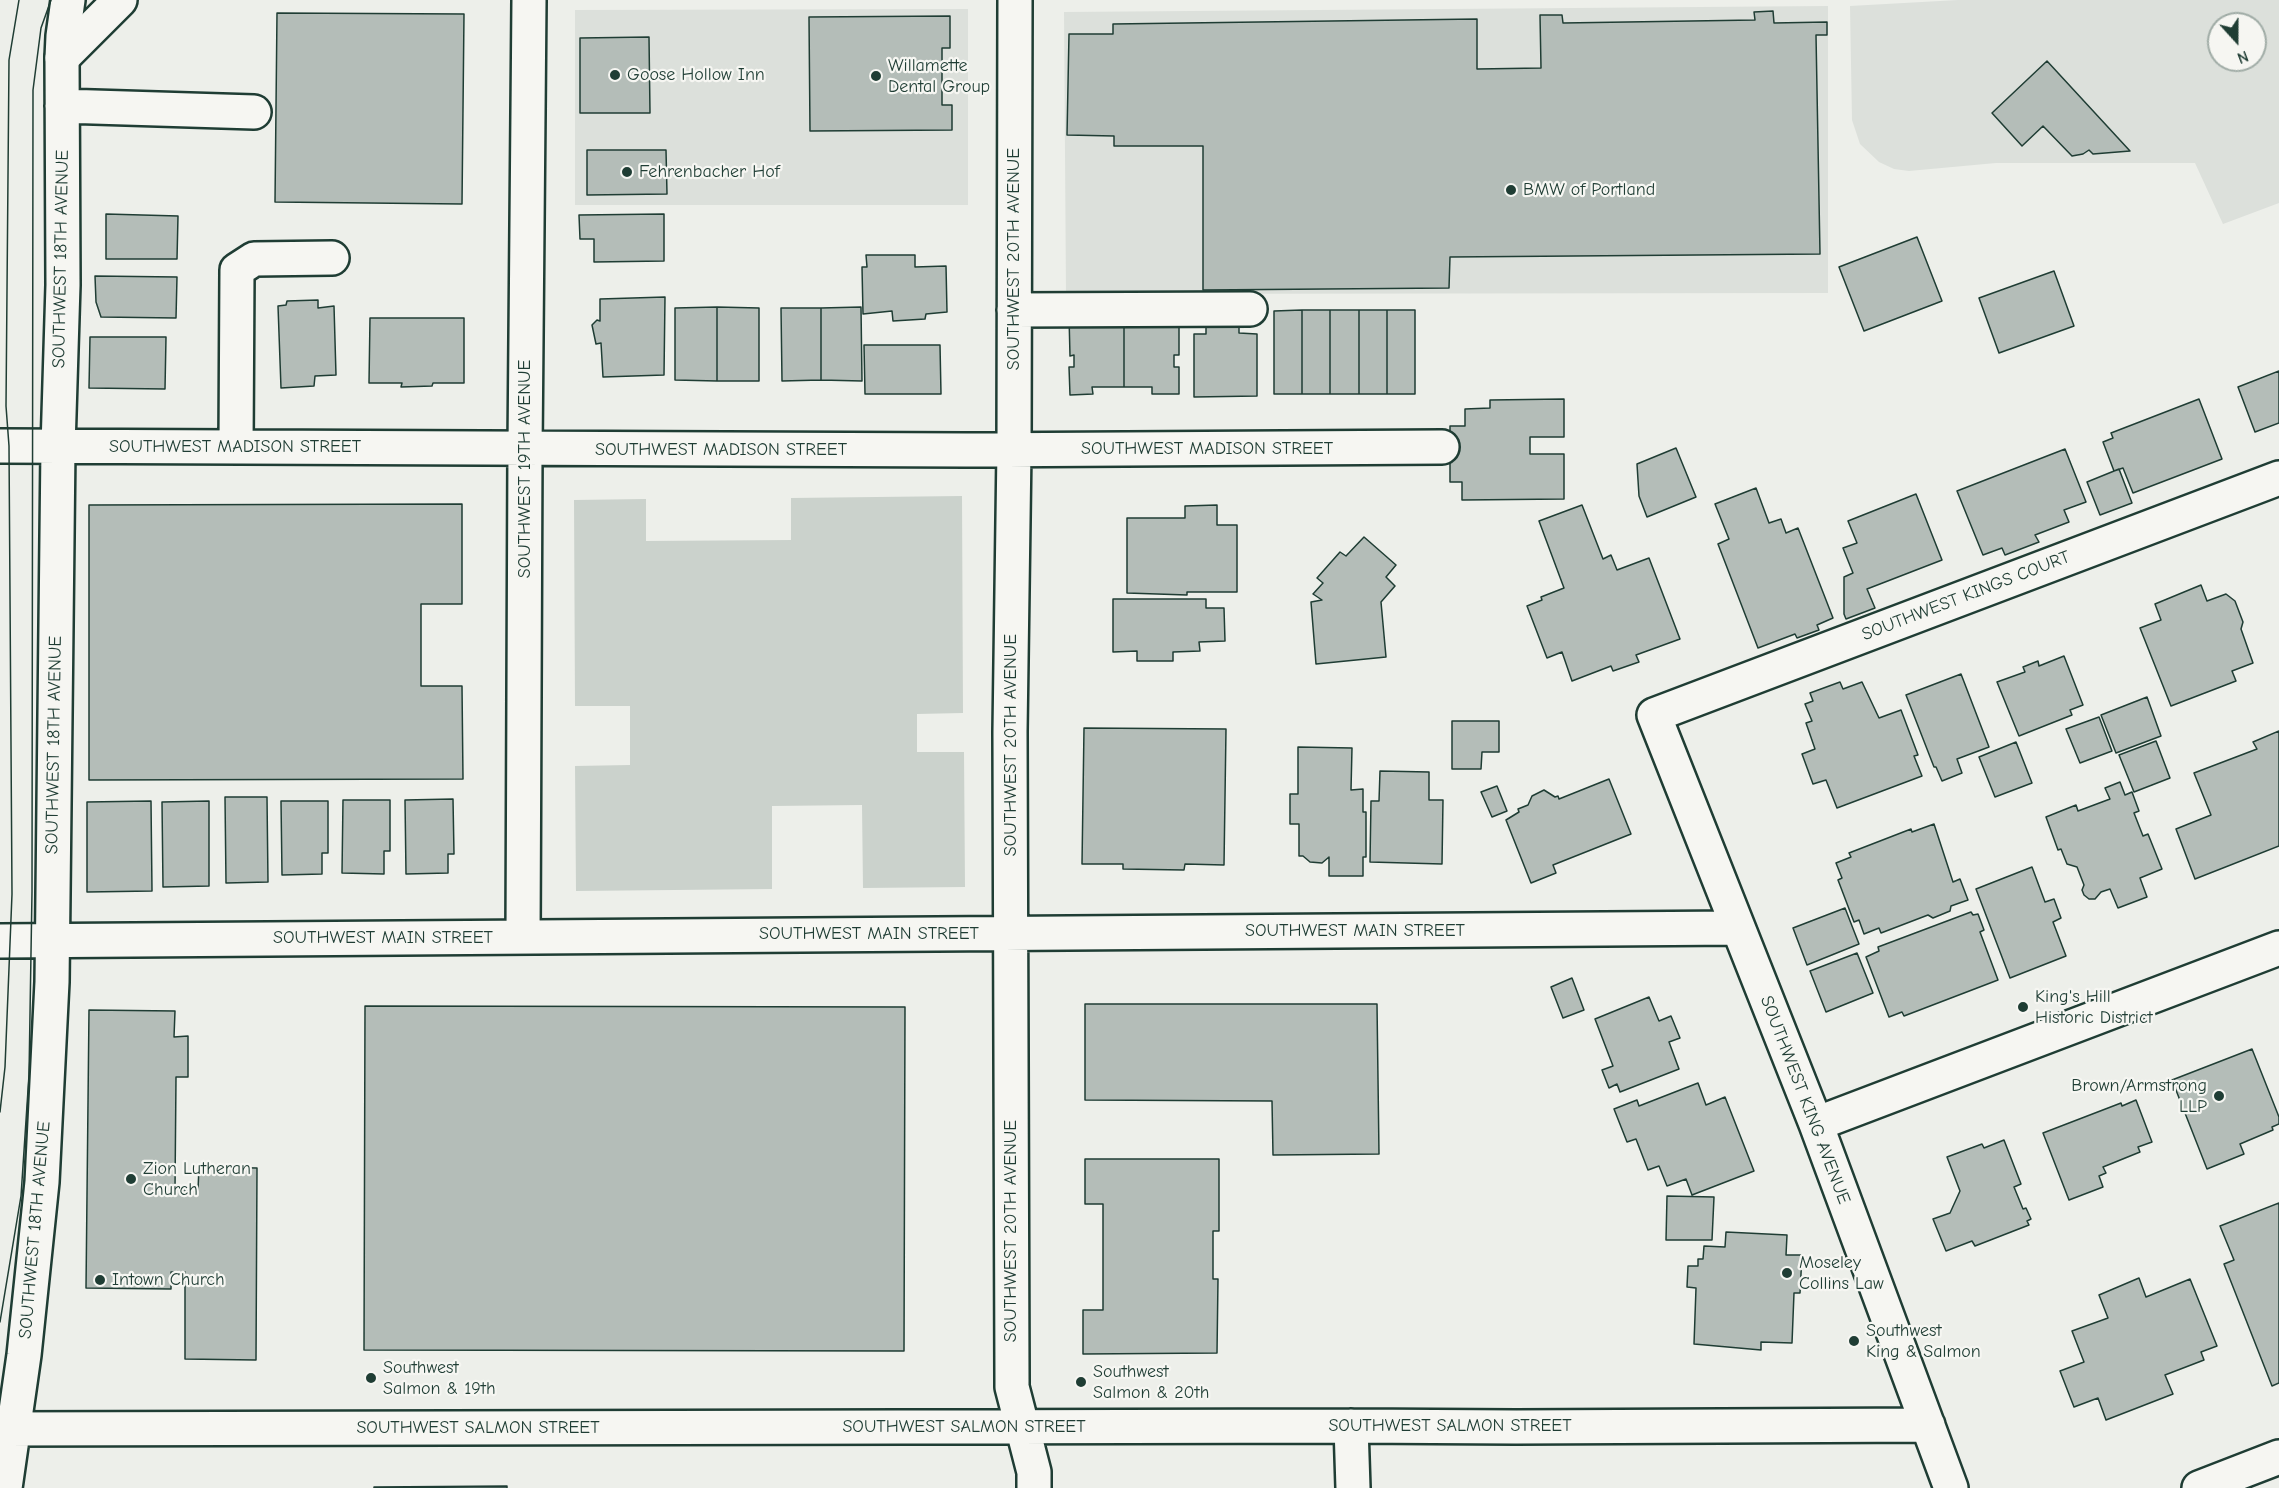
<!DOCTYPE html>
<html>
<head>
<meta charset="utf-8">
<style>
  body { margin:0 }
  #map { position:relative; width:2279px; height:1488px; overflow:hidden; background:#edefea; font-family:"Comic Neue",sans-serif }
  canvas { display:block }
  .north { position:absolute; left:2207px; top:12px; width:60px; height:60px; box-sizing:border-box; background:#f6f6f2; border:2px solid #a0aca6; border-radius:50%; rotate:159deg; font-size:16px; font-weight:700; line-height:24px; text-align:center; color:#1f3d34 }
  .north::after { content:''; display:block; margin:auto; width:21px; height:27px; background:#1f3d34; clip-path:polygon(50% 0,100% 100%,50% 72%,0 100%) }
</style>
</head>
<body>
<div id="map">
<canvas width="2279" height="1488"></canvas>
<div class="north">N</div>
</div>
<script>
const g = document.querySelector('canvas').getContext('2d');
g.lineJoin = 'round';
function fill(path, color) {
  g.fillStyle = color;
  g.fill(path, 'evenodd');
}
function trace(path, color, width, dash) {
  g.strokeStyle = color;
  g.lineWidth = width;
  g.lineCap = dash ? 'butt' : 'round';
  g.setLineDash(dash || []);
  g.stroke(path);
}
function label(font, color, halo, rows, align = 'center') {
  g.font = font + ' "Comic Neue",sans-serif';
  g.lineWidth = 4.5;
  g.setLineDash([]);
  g.textBaseline = 'middle';
  g.strokeStyle = halo;
  g.fillStyle = color;
  for (const [text, x, y, turn = 0] of rows) {
    g.save();
    g.translate(x, y);
    g.rotate((+turn || 0) * Math.PI / 180);
    g.textAlign = isNaN(turn) ? turn : align;
    if (halo) g.strokeText(text, 0, 0);
    g.fillText(text, 0, 0);
    g.restore();
  }
}
fill(new Path2D(`
  M1958,0H2279V203L2223,224L2195,163H1996L1909,171L1894,169L1879,162L1860,144L1852,120L1850,6ZM2219,24H2255V60H2219Z
  M1828,6V293L1066,294L1064,12Z
  M968,9V205H575V10Z`), '#dce0db');
fill(new Path2D(`
  M962,496L963,713L917,714V752H964L965,887L863,888L862,805L772,806V889L576,891L575,766L630,765V706H575L574,500L646,499V541L791,540V498Z`), '#cbd2cc');
const building = new Path2D(`
  M1773,11L1774,23L1827,22V35H1816L1820,254L1450,257L1449,288L1203,290V146H1114V136L1067,135L1069,34H1113V24L1477,19V69L1541,68L1540,15H1562L1563,23L1755,20L1754,12Z
  M277,13L464,14L462,204L275,202Z
  M950,16V48H942V105H952V130L810,131L809,17Z
  M649,37L650,113H580V38Z
  M2047,61L2130,151L2093,154L2089,150L2083,154L2072,156L2043,126L2022,146L1992,113Z
  M587,150H666L667,194L587,195Z
  M106,214L178,216L177,259H106Z
  M664,214V261L594,262V239H580L579,215Z
  M1917,237L1942,301L1864,331L1839,267Z
  M866,255H915V267L946,266L947,312L926,314L925,319L893,321L892,311L863,314L862,267H867Z
  M2054,271L2074,326L1999,353L1979,298Z
  M95,276L177,277L176,318L101,317L96,302Z
  M665,297L664,375L603,377L601,343L596,344L592,325L597,320L600,321V299Z
  M318,300V308L334,306L336,375L315,376L314,386L281,388L278,306L286,305L287,301Z
  M717,307V381L675,380V308Z
  M717,307L759,308V381H717Z
  M861,307L862,381L821,380V308Z
  M781,308H821V380L782,381Z
  M1302,310H1330V394H1302Z
  M1302,310V394H1274V311Z
  M1330,310H1359V394H1330Z
  M1359,310H1387V394H1359Z
  M1387,310H1415V394H1387Z
  M1069,316H1124V387H1092L1093,394L1070,395L1069,367H1074V355L1070,356Z
  M1124,316H1179V355H1174V367H1179V394H1152V387H1124Z
  M370,318H464V383H433L432,386L401,387L402,383H369Z
  M1206,322H1239V333L1257,334V396L1194,397V334H1206Z
  M90,337H166L165,389L89,388Z
  M864,345H940L941,394H865Z
  M2279,371V423L2255,432L2238,387Z
  M1564,399V437H1530V454H1564V499L1462,500V482H1450V426H1465V409L1490,408V400Z
  M2199,399L2222,459L2133,493L2123,468L2114,471L2103,442L2113,438L2111,433Z
  M1676,448L1696,497L1647,517L1639,496L1637,464Z
  M2065,449L2086,502L2064,510L2069,522L2035,535L2039,542L2005,555L2002,548L1983,555L1957,491Z
  M2119,469L2132,503L2100,515L2087,482Z
  M1756,488L1769,523L1781,519L1786,533L1798,528L1833,618L1817,625L1819,630L1797,638L1795,634L1758,648L1718,544L1729,539L1715,504Z
  M1916,494L1942,560L1867,589L1875,608L1846,619L1844,614V577L1853,573L1843,548L1857,543L1848,521Z
  M462,504V604H421V686H462L463,779L89,780V505Z
  M1217,505V525H1237V592H1187V595L1127,593V518H1185V506Z
  M1582,505L1603,559L1611,555L1617,570L1649,558L1680,639L1636,655L1639,662L1613,671L1611,666L1572,681L1562,652L1547,658L1527,606L1542,600L1541,597L1564,588L1539,521Z
  M1364,537L1396,565L1386,577L1395,586L1381,602L1386,657L1316,664L1311,602L1322,600L1313,594L1323,583L1317,578L1340,552L1346,556Z
  M2201,585L2207,601L2226,594L2235,601L2243,622L2241,629L2253,663L2232,671L2236,681L2171,706L2140,628L2161,620L2155,604Z
  M1113,599H1206V608H1224L1225,641L1199,642L1200,651L1173,652V661H1137V651L1113,652Z
  M2064,656L2083,705L2070,710L2072,715L2019,736L1997,682L2025,672L2023,667L2038,661L2039,666Z
  M1961,674L1989,747L1957,759L1962,773L1942,781L1936,767H1934L1906,695Z
  M1840,682L1843,689L1862,682L1879,718L1901,710L1918,755L1914,756L1922,776L1837,808L1826,780L1813,784L1802,754L1815,749L1806,723L1812,721L1805,704L1813,701L1810,693Z
  M2147,697L2161,736L2116,753L2101,715Z
  M2099,717L2112,751L2080,763L2066,729Z
  M1452,721H1499V752H1482L1481,769H1452Z
  M1084,728L1226,729L1224,865L1185,864L1184,870L1123,869V864H1082Z
  M2279,731V846L2195,879L2176,829L2211,815L2194,773L2257,749L2253,742Z
  M2156,741L2170,778L2134,792L2119,755Z
  M2016,742L2032,783L1995,797L1979,757Z
  M1298,747L1352,748L1351,790L1363,789V812H1366V857H1363V876H1329V857L1322,863L1310,862L1303,856H1299V824H1290V794H1298Z
  M1380,771L1429,772V800H1443L1442,864L1370,862L1371,801H1379Z
  M1609,779L1631,834L1553,865L1556,873L1531,883L1506,820L1519,812L1518,809L1528,805L1532,796L1544,790L1555,797L1558,796L1559,799Z
  M2120,782L2125,795L2132,792L2139,811L2134,813L2143,836L2148,834L2162,869L2140,878L2147,897L2118,908L2110,889L2101,892L2095,899H2089L2084,895L2082,890L2084,885L2077,867L2067,864L2061,849L2058,850L2046,817L2076,805L2078,811L2110,799L2105,788Z
  M1497,786L1507,811L1492,817L1481,792Z
  M225,797H267L268,882L226,883Z
  M453,799L454,854H448V873L406,874L405,800Z
  M343,800H390V851H384V874L342,873Z
  M151,801L152,891L87,892V802Z
  M209,801V886L163,887L162,802Z
  M281,801H328V853H322V874L282,875Z
  M1934,824L1953,882L1960,879L1968,900L1951,906L1950,911L1933,918L1928,915L1881,933L1879,928L1864,934L1859,920L1854,922L1838,880L1842,878L1836,863L1851,857L1849,853L1911,829L1912,832Z
  M2032,867L2045,902L2054,899L2061,918L2053,922L2066,956L2010,978L1976,889Z
  M1845,908L1859,944L1807,965L1793,928Z
  M1971,912L1973,915L1978,914L1984,930L1980,932L1998,980L1904,1016L1902,1012L1889,1017L1866,957L1879,951L1878,947Z
  M1857,953L1873,993L1826,1012L1810,971Z
  M1572,978L1584,1010L1563,1018L1551,987Z
  M1649,997L1659,1021L1671,1016L1680,1038L1669,1042L1679,1069L1620,1092L1617,1084L1609,1088L1602,1070L1613,1066L1595,1019Z
  M1085,1004H1377L1379,1154L1273,1155L1272,1101L1085,1100Z
  M365,1006L905,1007L904,1351L364,1350Z
  M89,1010L175,1011L174,1037L188,1036V1077H176L175,1190H198L199,1167L257,1168L256,1360L185,1359V1272H171V1289L86,1288Z
  M2252,1049L2279,1117V1124L2272,1127L2273,1130L2240,1144L2244,1154L2207,1169L2172,1080Z
  M1698,1083L1706,1105L1725,1097L1754,1171L1692,1195L1686,1179L1667,1186L1659,1166L1648,1170L1636,1139L1627,1142L1614,1109L1637,1100L1639,1106Z
  M2136,1100L2152,1142L2138,1147L2140,1152L2103,1167L2106,1173L2099,1176L2103,1187L2069,1200L2043,1133L2121,1103L2122,1106Z
  M2004,1140L2021,1184L2014,1187L2023,1209L2026,1208L2031,1219L2027,1221L2029,1225L1975,1246L1972,1241L1946,1251L1933,1219L1950,1213L1960,1191L1947,1157L1982,1144L1984,1148Z
  M1085,1159H1219V1231H1213V1279H1218L1217,1353L1083,1354V1310H1103V1204H1085Z
  M1667,1196L1714,1197L1712,1240H1666Z
  M2279,1203V1383L2272,1386L2224,1264L2234,1260L2220,1226Z
  M1726,1232L1787,1235L1786,1255H1802L1800,1293H1794L1792,1343L1761,1342V1350L1694,1344L1696,1288L1687,1287L1688,1266H1698V1259H1703L1704,1246L1725,1247Z
  M2139,1278L2146,1297L2190,1279L2217,1346L2201,1352L2204,1360L2165,1375L2173,1394L2106,1420L2098,1398L2074,1407L2060,1371L2084,1362L2072,1331L2108,1318L2099,1295Z
  M507,1486V1488H374V1487Z`);
fill(building, '#b4bdb8');
trace(building, '#1f3d34', 1.5);
const minor = new Path2D(`
  M1015,0L1014,449L1010,732L1012,1379V1387L1034,1472V1488
  M62,106L254,112
  M1014,310L1250,309
  M0,446L967,450L1442,447
  M236,447L237,270L254,259L332,258
  M523,937L525,449L529,0
  M0,941L1738,928
  M1816,1124L2279,948
  M1351,1426L1353,1488
  M0,1429L1351,1426L1516,1427L1928,1425
  M5,1488L24,1355L42,1182L52,982L58,447L63,285L62,58L63,36L68,0
  M1951,1488L1816,1124L1654,715L2279,478
  M2199,1488L2279,1457`);
const major = new Path2D(`
  M62,58L120,0`);
trace(minor, '#1f3d34', 38);
trace(major, '#1f3d34', 38);
trace(minor, '#f6f6f2', 33);
trace(major, '#f6f6f2', 33);
trace(new Path2D(`
  M0,1112L5,1067L12,894L9,446L6,406L9,60L19,0
  M0,1322L21,1196L29,1075L32,892L33,90L41,28L51,0`), '#1f3d34', 1.5);
for (const [x, y, r, color] of [
  [615,75,6,"#1f3d34"],
  [876,76,6,"#1f3d34"],
  [627,172,6,"#1f3d34"],
  [1511,190,6,"#1f3d34"],
  [2023,1007,6,"#1f3d34"],
  [2219,1096,6,"#1f3d34"],
  [131,1179,6,"#1f3d34"],
  [1787,1273,6,"#1f3d34"],
  [100,1280,6,"#1f3d34"],
  [1854,1341,6,"#1f3d34"],
  [371,1378,6,"#1f3d34"],
  [1081,1382,6,"#1f3d34"]
]) {
  const dot = new Path2D();
  dot.arc(x, y, r, 0, 2 * Math.PI);
  g.fillStyle = color;
  g.fill(dot);
  trace(dot, '#f6f6f2', 2);
}
label('18px', '#1f3d34', '#f6f6f2', [
  ["Willamette",888,66],
  ["Dental Group",888,87],
  ["Goose Hollow Inn",627,75],
  ["Fehrenbacher Hof",639,172],
  ["BMW of Portland",1523,190],
  ["King's Hill",2035,997],
  ["Historic District",2035,1018],
  ["Brown/Armstrong",2207,1086,"right"],
  ["LLP",2207,1107,"right"],
  ["Zion Lutheran",143,1169],
  ["Church",143,1190],
  ["Moseley",1799,1263],
  ["Collins Law",1799,1284],
  ["Intown Church",112,1280],
  ["Southwest",1866,1331],
  ["King & Salmon",1866,1352],
  ["Southwest",383,1368],
  ["Salmon & 19th",383,1389],
  ["Southwest",1093,1372],
  ["Salmon & 20th",1093,1393]
], 'left');
label('18px', '#1f3d34', '#f6f6f2', [
  ["SOUTHWEST 18TH AVENUE",61,259,-89],
  ["SOUTHWEST 20TH AVENUE",1014,259,-90],
  ["SOUTHWEST MADISON STREET",235,447],
  ["SOUTHWEST MADISON STREET",1207,449],
  ["SOUTHWEST MADISON STREET",721,450],
  ["SOUTHWEST 19TH AVENUE",525,469,-90],
  ["SOUTHWEST KINGS COURT",1966,596,-21],
  ["SOUTHWEST 18TH AVENUE",54,745,-89],
  ["SOUTHWEST 20TH AVENUE",1011,745,-90],
  ["SOUTHWEST MAIN STREET",1355,931],
  ["SOUTHWEST MAIN STREET",869,934],
  ["SOUTHWEST MAIN STREET",383,938],
  ["SOUTHWEST KING AVENUE",1805,1100,69],
  ["SOUTHWEST 18TH AVENUE",35,1230,-85],
  ["SOUTHWEST 20TH AVENUE",1011,1231,-90],
  ["SOUTHWEST SALMON STREET",1450,1426],
  ["SOUTHWEST SALMON STREET",964,1427],
  ["SOUTHWEST SALMON STREET",478,1428]
]);
</script>
</body>
</html>
